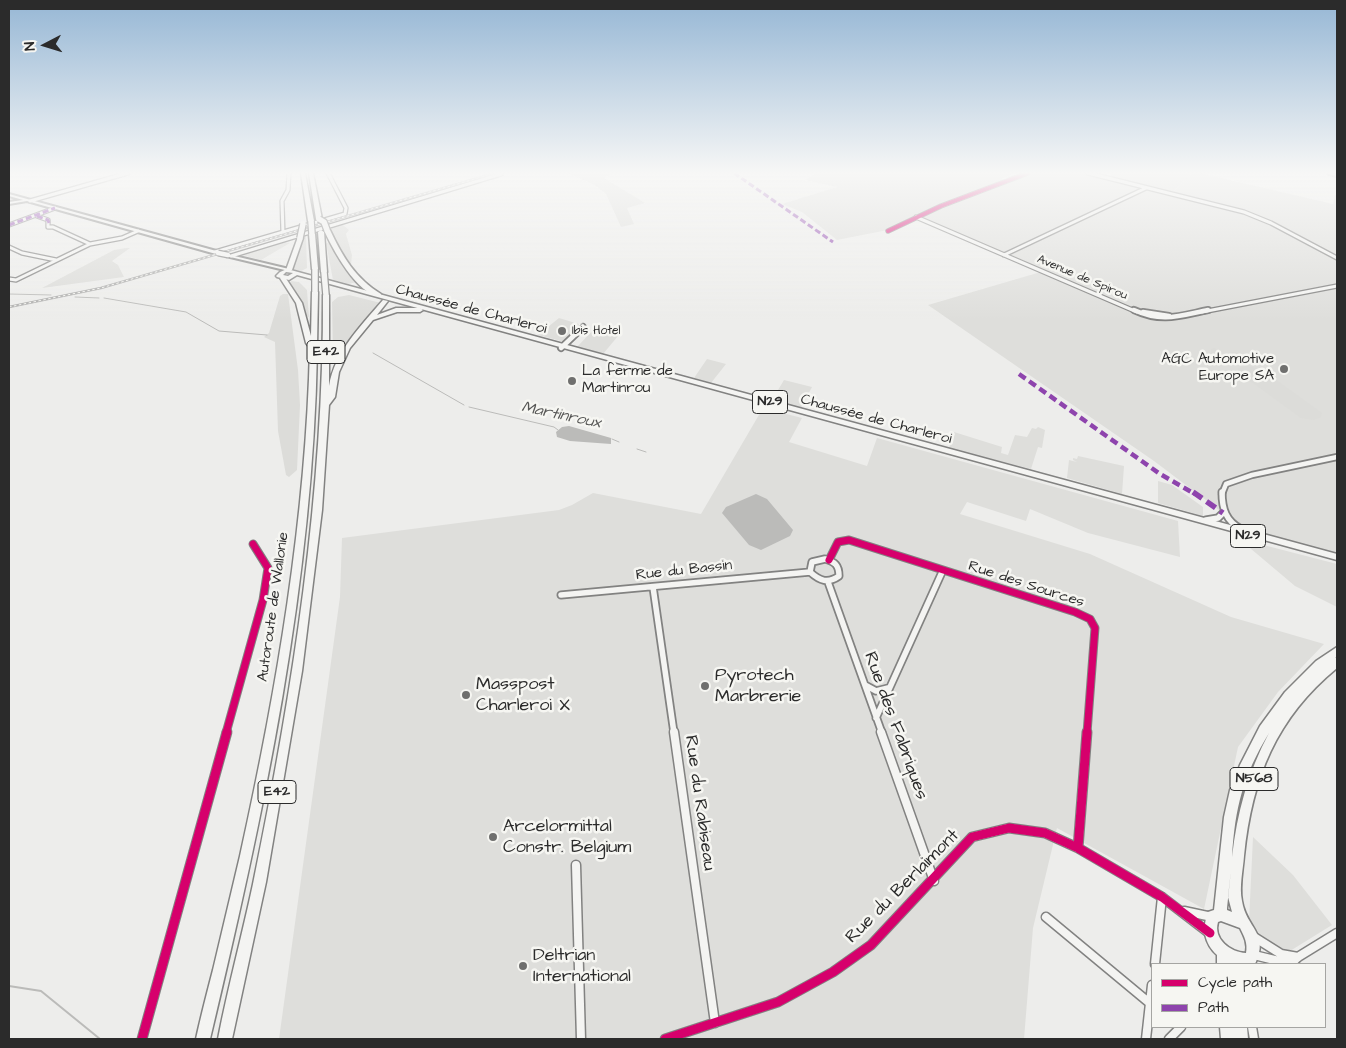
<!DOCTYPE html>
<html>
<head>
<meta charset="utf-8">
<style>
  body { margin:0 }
  #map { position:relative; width:1346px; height:1048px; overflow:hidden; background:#ededeb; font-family:"Architects Daughter",sans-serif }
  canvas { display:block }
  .frame { position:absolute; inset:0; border:10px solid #2b2b2b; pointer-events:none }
  .legend { position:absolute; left:1151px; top:963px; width:175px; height:65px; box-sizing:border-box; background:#f6f6f2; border:1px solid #a5a5a2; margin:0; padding:6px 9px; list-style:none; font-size:15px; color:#2b2b2b }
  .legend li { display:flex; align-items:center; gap:10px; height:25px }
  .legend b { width:25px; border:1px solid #a5a5a2 }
  .north { position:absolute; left:20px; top:20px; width:50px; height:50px; -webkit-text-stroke:4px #f6f6f2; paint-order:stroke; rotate:265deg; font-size:14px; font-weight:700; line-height:20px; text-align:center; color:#2b2b2b }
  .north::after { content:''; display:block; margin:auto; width:18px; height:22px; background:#2b2b2b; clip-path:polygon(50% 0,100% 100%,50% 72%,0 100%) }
</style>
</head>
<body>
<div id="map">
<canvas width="1346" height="1048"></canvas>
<div class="frame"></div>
<ul class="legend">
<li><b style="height:6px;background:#d6006c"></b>Cycle path</li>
<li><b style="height:6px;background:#8e44ad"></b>Path</li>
</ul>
<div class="north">N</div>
</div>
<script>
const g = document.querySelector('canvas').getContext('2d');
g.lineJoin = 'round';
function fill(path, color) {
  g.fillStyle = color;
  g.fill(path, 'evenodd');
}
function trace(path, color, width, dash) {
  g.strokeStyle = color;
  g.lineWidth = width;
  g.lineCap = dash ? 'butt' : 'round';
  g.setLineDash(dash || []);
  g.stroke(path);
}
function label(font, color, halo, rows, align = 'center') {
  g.font = font + ' "Architects Daughter",sans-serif';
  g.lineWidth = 5;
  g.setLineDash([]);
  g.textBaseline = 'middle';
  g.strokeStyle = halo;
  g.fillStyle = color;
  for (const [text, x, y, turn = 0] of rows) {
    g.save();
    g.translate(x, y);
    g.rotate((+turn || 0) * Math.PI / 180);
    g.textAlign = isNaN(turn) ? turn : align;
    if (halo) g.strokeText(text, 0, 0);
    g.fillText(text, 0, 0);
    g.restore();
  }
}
fill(new Path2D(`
  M1031,173H1085L1148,189L1172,193L1192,173H1200L1333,204L1335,195H1337V554L1250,530L1223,513L1154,461L928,305L1044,271L919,216Z
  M284,242L290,243L261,260L242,255L243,252Z
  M559,318L582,325L565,342L538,335Z
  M593,330L618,336L603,354L577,347Z
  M707,359L726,364L711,383L694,378Z
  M784,380L812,387L801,408L772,400Z
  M763,408L802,418L789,442L867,466L877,438L1178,521L1180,557L1088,533L1030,509L1026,521L967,502L960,514L1090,554L1231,617L1324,644L1278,692L1238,747L1204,909L1057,828L1033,928L1024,1039H279L340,597L342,538L559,510L572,505L593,493L701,514Z
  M1038,427L1045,430L1042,448L1038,447L1031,469L949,448L954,432L1002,447L1001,453L1008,455L1015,435L1027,437L1032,428L1036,429Z
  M1078,456L1124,466L1122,494L1067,478L1069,460L1077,462L1073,460V458L1077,459Z
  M1158,481L1172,485L1203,507V516L1158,503Z
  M1248,541L1337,564V607L1295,586L1244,543Z
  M1253,837L1293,875L1332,925L1290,951L1267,944L1249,922Z`), '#dededb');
fill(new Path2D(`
  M568,173H614L604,178L645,203L627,208L634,224L621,227L606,194L595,185Z
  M817,173H1014L1001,179L1006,181L942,204L888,230L837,240L802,212L782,204L837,187L805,180Z
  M1113,173H1192L1172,193L1109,177Z
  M343,225L349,230L346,234L352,255L351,265L334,239L331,226Z
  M306,236L307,268L301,271L292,269L302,237Z
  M331,242L357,282L348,284L333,280L326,243Z
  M126,248H130L112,261L118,265L124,277L42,288L114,250Z
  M291,281L299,282L307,290L309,317L306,316L301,301L290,283Z
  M283,294H288L298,370L300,405L297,470L289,477L286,475L278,431L275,342L264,337L269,333L280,296Z
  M349,295L381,303C375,311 339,358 335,360L333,359L332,302L338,297Z
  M1214,348L1223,354L1235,352L1246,359L1244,364C1230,367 1223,361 1211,353V349Z
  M1246,366L1261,369L1322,413L1321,417L1314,420L1301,418L1238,372V368Z`), '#dcdcd9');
fill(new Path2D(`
  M569,426L611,438V444L570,441L557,437L556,432L562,427Z
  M756,494L767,499L793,530L790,536L761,550L749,545L722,513L726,507Z`), '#bbbbb9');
trace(new Path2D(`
  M9,294L51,295
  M75,297L99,298
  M104,298L186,312L219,331L267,335
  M373,353L464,405
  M469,407L554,427L558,430
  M612,439L619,442
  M637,449L646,452`), '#bbbbb9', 1);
trace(new Path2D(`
  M9,986L41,991L100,1039`), '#bbbbb9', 2);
const streetFar3 = new Path2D(`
  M1088,173L1244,212L1271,223L1337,258
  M30,201L128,173
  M37,216L48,220V227H53L90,244
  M916,217L1137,312
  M9,225L55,208
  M888,231L941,206L1028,173
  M283,233L282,201L288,190L289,173
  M9,247L22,253L56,260
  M215,252L345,214L346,208L328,173
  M1004,255L1146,188
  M231,256L501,174
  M9,279L16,280L90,244L122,238L138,231
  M1202,312L1337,286`);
const streetFar2 = new Path2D(`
  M1134,310C1162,323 1179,316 1208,310
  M1143,312L1169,316
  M561,348L583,327
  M1222,494L1226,484L1252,475L1337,457`);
const streetFar1 = new Path2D(`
  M1222,492C1222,509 1226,521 1241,529
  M1206,520L1218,518L1223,513
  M825,559C835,562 839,565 839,576C828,584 820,581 810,572L812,562Z
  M829,560L838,542L849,540L1075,612L1090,619L1095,628L1087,733
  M828,582L882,733
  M653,587L674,733
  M561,595L810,572
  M865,685L876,691L888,688
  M876,718L943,570
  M226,733L263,600L268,568L253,544`);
const street = new Path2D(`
  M674,732L715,1023
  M881,732L934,881
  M1078,848L1087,732
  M576,865L581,1039
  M1184,911L1212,917
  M1046,917L1152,1005
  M1254,937L1281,954L1298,957
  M1254,955L1291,964L1298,957L1337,933
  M1155,964L1162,897
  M1252,1027L1254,1039
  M142,1039L227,732
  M665,1039L778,1002L833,972L871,945L972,837L1009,828L1045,833L1078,848L1162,897L1209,933
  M1146,1039L1152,985
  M1169,1039L1181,1027`);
const secondary = new Path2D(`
  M1328,173L1337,174V176L1329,174Z
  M9,194L220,252V253L216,254L27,201L9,204V202L23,200L9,196Z
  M226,254L289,269L291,270L289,271L226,256Z`);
const primary = new Path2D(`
  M287,269L1337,554V560L297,275L289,280L277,277L276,276L280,272ZM286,272L293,273L288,276L283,275Z`);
const highway = new Path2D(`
  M301,173H305L314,221L311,223L308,221Z
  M309,173H313L322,219L319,221L316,219Z
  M325,229L330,230C342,256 356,279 381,294V296C358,297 332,248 324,230Z
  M321,230L324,232L327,272L324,274L321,272L318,232Z
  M312,232L315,234L318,269L315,271L312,269L309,234Z
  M298,237L303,238L292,270L287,271L286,270Z
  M281,277H285L302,303L311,336L312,292L315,290L318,292L317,347L318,349L317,351C313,584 264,813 210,1039H196C201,1016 207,993 213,970C222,932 231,894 240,856C277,689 306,519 310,348L306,343L296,303L280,278Z
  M326,293L329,295V386C335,351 361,326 383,300L388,301L377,315L396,308H420L423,310L420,312H397L373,320L350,348L339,372L335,397L329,405L322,510L302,671L266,882L232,1039H218C228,987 242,936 253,884C293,690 324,493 323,295Z
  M1337,647V657L1335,658H1337V668C1276,718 1252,778 1244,856C1243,870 1239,887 1242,901C1246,928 1270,933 1255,964L1231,963V964H1217V955C1204,943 1202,928 1208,912L1214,910L1224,817L1230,790L1240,765L1260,726L1285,692L1316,661ZM1269,733C1248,772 1237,813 1232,857C1235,807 1243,776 1269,733ZM1231,870L1228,897L1232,912L1227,910V908ZM1221,921L1240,928C1244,936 1248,943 1246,953C1230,952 1213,939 1218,922Z
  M1220,1027H1247L1248,1039H1221Z`);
trace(streetFar3, '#828281', 5.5);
trace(streetFar2, '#828281', 8);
trace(streetFar1, '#828281', 9);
trace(street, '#828281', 11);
trace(secondary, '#828281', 4);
trace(primary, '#828281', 3);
trace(highway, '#828281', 3);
trace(streetFar3, '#f4f4f2', 3);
trace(streetFar2, '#f4f4f2', 4.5);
trace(streetFar1, '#f4f4f2', 5.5);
trace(street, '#f4f4f2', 8);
fill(secondary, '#f4f4f2');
fill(primary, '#f4f4f2');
fill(highway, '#f4f4f2');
const rail = new Path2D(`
  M9,307L101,288L495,173`);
trace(rail, '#afafae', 2.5);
trace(rail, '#f6f6f2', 1, [2.5]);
const secondaryBridge = new Path2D(`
  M218,253L228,255`);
const highwayBridge = new Path2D(`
  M319,219L324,222L327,230
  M311,221L312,234
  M300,238L303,224
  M315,269V292
  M324,272L326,295`);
trace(secondaryBridge, '#828281', 7, []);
trace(highwayBridge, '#828281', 8, []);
trace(secondaryBridge, '#f4f4f2', 4.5);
trace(highwayBridge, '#f4f4f2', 5.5);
trace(new Path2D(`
  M734,173L833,242
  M37,216L48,220L49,223
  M9,225L55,208`), '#8e44ad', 3, [6, 3]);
trace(new Path2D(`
  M1019,374L1160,474L1195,494`), '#8e44ad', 4.5, [8, 4.5]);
trace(new Path2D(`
  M1193,492L1223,513`), '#8e44ad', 5.5, [11, 5.5]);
trace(new Path2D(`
  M888,231L941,206L1028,173`), '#d6006c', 4);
trace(new Path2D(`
  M829,560L838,542L849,540L1075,612L1090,619L1095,628L1087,733
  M226,733L263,600L268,568L253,544`), '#d6006c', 7);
trace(new Path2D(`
  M1078,848L1087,732
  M142,1039L227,732
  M665,1039L778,1002L833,972L871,945L972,837L1009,828L1045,833L1078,848L1162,897L1210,933`), '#d6006c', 9);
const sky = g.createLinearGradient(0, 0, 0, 320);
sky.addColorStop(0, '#96b7d5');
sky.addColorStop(0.54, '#f7f7f6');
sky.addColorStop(1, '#f7f7f600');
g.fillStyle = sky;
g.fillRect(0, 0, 1346, 320);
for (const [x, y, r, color] of [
  [562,331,5,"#6f6f6e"],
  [1284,369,5,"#6f6f6e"],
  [572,381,5,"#6f6f6e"],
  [705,686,5,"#6f6f6e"],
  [466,695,5,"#6f6f6e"],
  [493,837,5,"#6f6f6e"],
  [523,966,5,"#6f6f6e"]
]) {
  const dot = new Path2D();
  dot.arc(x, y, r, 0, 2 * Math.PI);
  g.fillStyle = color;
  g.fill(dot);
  trace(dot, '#f6f6f2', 2);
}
label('12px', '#2b2b2b', '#f6f6f2', [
  ["Avenue de Spirou",1082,278,23]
]);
label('12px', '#2b2b2b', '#f6f6f2', [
  ["Ibis Hotel",572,331]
], 'left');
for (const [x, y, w] of [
  [326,352,38],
  [770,402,35],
  [1248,536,35],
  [1254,779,48],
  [277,792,38]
]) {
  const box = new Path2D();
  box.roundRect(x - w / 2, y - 11.5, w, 23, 4);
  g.fillStyle = '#f6f6f2';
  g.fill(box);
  trace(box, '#2b2b2b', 1);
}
label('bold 14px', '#2b2b2b', null, [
  ["E42",326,352],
  ["N29",770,402],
  ["N29",1248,536],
  ["N568",1254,779],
  ["E42",277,792]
]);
label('15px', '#2b2b2b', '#f6f6f2', [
  ["Chaussée de Charleroi",471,310,15],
  ["Chaussée de Charleroi",876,420,15],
  ["Rue du Bassin",684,571,-6],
  ["Rue des Sources",1026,585,18],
  ["Autoroute de Wallonie",274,607,-82]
]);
label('15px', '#2b2b2b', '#f6f6f2', [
  ["AGC Automotive",1274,360],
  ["Europe SA",1274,377],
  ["La ferme de",582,372,"left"],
  ["Martinrou",582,389,"left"]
], 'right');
label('italic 16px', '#565655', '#f6f6f2', [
  ["Martinroux",561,416,12]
]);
label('18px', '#2b2b2b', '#f6f6f2', [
  ["Pyrotech",715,676],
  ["Marbrerie",715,697],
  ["Masspost",476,685],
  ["Charleroi X",476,706],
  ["Arcelormittal",503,827],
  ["Constr. Belgium",503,848],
  ["Deltrian",533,956],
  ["International",533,977]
], 'left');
label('18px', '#2b2b2b', '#f6f6f2', [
  ["Rue des Fabriques",895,726,70],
  ["Rue du Rabiseau",699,803,82],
  ["Rue du Berlaimont",903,887,-45]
]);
</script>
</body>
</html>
